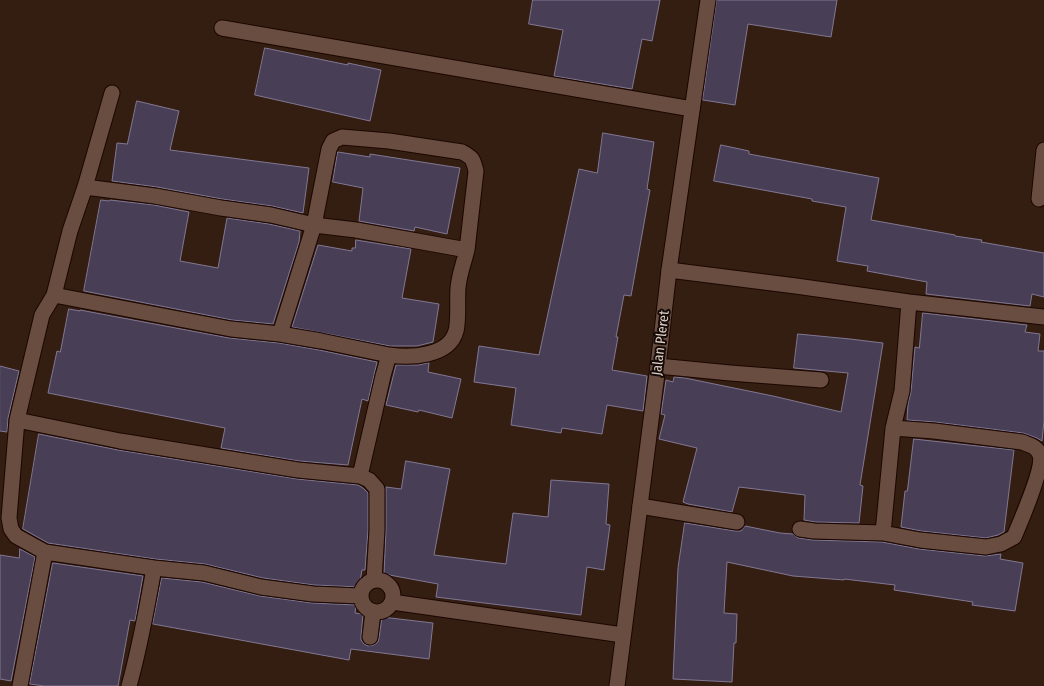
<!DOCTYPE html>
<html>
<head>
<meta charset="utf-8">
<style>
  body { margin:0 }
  canvas { display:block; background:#341d11 }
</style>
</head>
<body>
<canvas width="1044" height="686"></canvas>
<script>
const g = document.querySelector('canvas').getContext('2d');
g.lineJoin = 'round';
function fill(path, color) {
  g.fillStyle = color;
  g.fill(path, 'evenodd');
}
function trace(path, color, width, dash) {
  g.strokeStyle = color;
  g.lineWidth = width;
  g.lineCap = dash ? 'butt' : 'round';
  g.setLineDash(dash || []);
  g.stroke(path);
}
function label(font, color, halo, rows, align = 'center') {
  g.font = font + ' "Fira Sans Condensed",sans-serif';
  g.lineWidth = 4;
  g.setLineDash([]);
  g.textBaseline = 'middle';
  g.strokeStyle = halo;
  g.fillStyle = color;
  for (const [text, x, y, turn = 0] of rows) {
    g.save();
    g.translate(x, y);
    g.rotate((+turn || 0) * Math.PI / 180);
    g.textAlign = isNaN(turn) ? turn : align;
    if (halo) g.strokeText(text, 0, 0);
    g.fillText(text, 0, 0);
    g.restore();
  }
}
const building = new Path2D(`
  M533,0H660L652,41L642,39L632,89L554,76L563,30L529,24Z
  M717,0H837L831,37L748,24L735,105L703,100Z
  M265,48L348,65V63L381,70L370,121L255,95Z
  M137,101L179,111L170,150L309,168L303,213L272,206L222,199L157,187L112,181L117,143L127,144Z
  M603,133L654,142L647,189L650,190L631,296L624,295L616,337H618L612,370L647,376L643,411L607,405L602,434L562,428L561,433L511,425L516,388L474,382L479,346L539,355L579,169L597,173Z
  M721,145L749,151V154L879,178L871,220L955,235V236L982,240L981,242L1044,253V297L1032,294L1030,306L926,294L927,282L867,271L868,266L837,261L846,207L812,201V199L714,181Z
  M338,152L370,157V154L460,168L447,234L415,227L414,231L359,221L363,188L333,182Z
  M101,200L109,201L110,200L154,205L189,212L180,261L218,268L227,218L269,224L300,231L299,242L273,324L232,320L84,291Z
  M356,240L411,249L402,298L439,304L433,342L417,346H390L292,327L318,245L352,251V248H355Z
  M69,309L80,311V310L229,338L279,343L319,350L377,362L368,401L362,399L348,465L299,461L221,448L225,428L48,393L57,351L60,352Z
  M923,313L1027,325L1025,332L1040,334L1038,351H1044V421L1042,441L1037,438L1023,433L935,422L907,420L908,404L911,392L915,347L919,348Z
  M798,334L850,339L883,343L860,485L863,486L859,523L815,522L804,520L805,495L739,487L732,512L688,504L683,502L697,448L659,439L665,415L661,414L666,380L673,382L674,377L685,378L773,396L841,412L848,373L794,368Z
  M429,363L428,372L461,379L452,418L419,410L418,412L386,405L396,365H418Z
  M0,366L19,371L8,418L7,432L0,431Z
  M39,434L118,450L297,479L358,485L363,488L368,493V530L365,570H362L359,587L314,585L263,578L205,564L155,559L48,543L23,529Z
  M914,439L1014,450L1004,532L998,535L986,538L921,531L901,527L905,491H907Z
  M406,461L450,469L434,555L506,564L513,513L548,517L551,480L609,484L606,524L610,525L604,570L587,567L581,615L436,597L438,584L384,574L386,530V487L401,489Z
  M685,523L735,531H741L745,526L780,533L793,534L798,538L813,540L882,542L919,549L985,556L1001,554L1000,559L1023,563L1015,611L972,605L973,602L894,590L895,585L844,579V580L793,576L727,562L724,613L737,614L736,643H734L732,682L673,679L678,568Z
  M20,549L35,557L11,681L0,679V555L19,558Z
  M53,563L143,576L135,621L130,620L118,686H44L30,684Z
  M162,578L202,582L260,596L312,603L356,605L355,613L363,614L361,636V640L364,644L368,646L374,645L378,642L379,638L382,617L433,623L429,659L351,649L349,660L153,624Z`);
fill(building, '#483f57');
trace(building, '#817792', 1);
const lane = new Path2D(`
  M640,506L737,522`);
const street = new Path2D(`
  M222,28L692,109
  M85,187L155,196L221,208L271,215L314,225L356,230L467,250C464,262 459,275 458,288C457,300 459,320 456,331C449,357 410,358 389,355
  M1039,199L1044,150
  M669,270L796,286L909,302L1044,317
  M54,295L70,231L85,187L112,93
  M280,334L314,225L329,149L333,141L342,137L389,141L462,152C473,158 473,159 476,171L467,250
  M658,366L730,373L821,380
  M17,420L42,315L54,295L231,329L280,334L321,341L389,355L383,376L360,476
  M800,529L814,531L883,533L893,428L902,391L909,302
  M883,533L920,540L986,547L1001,544L1014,537C1020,523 1044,467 1040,455C1037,446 1029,445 1022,442L934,431L893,428
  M45,552L16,536L11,529L9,518L17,420L120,441L298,470L360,476L369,480L377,489V530L374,580
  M361 596a16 16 0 1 1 32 0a16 16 0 1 1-32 0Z
  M392,602L623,635
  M370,637L373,612
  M20,686L45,552L154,568
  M129,686C140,647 147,608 154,568L204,573L261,587L313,594L360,596`);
const secondary = new Path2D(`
  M617,686L640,506L658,366L669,270L708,0`);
trace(lane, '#1b0600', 17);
trace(street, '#1b0600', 17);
trace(secondary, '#1b0600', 17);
trace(lane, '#684d40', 15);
trace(street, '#684d40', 15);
trace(secondary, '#684d40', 15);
label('14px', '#e0cfc8', '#140a06', [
  ["Jalan Pleret",661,343,-83]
]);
</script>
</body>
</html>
